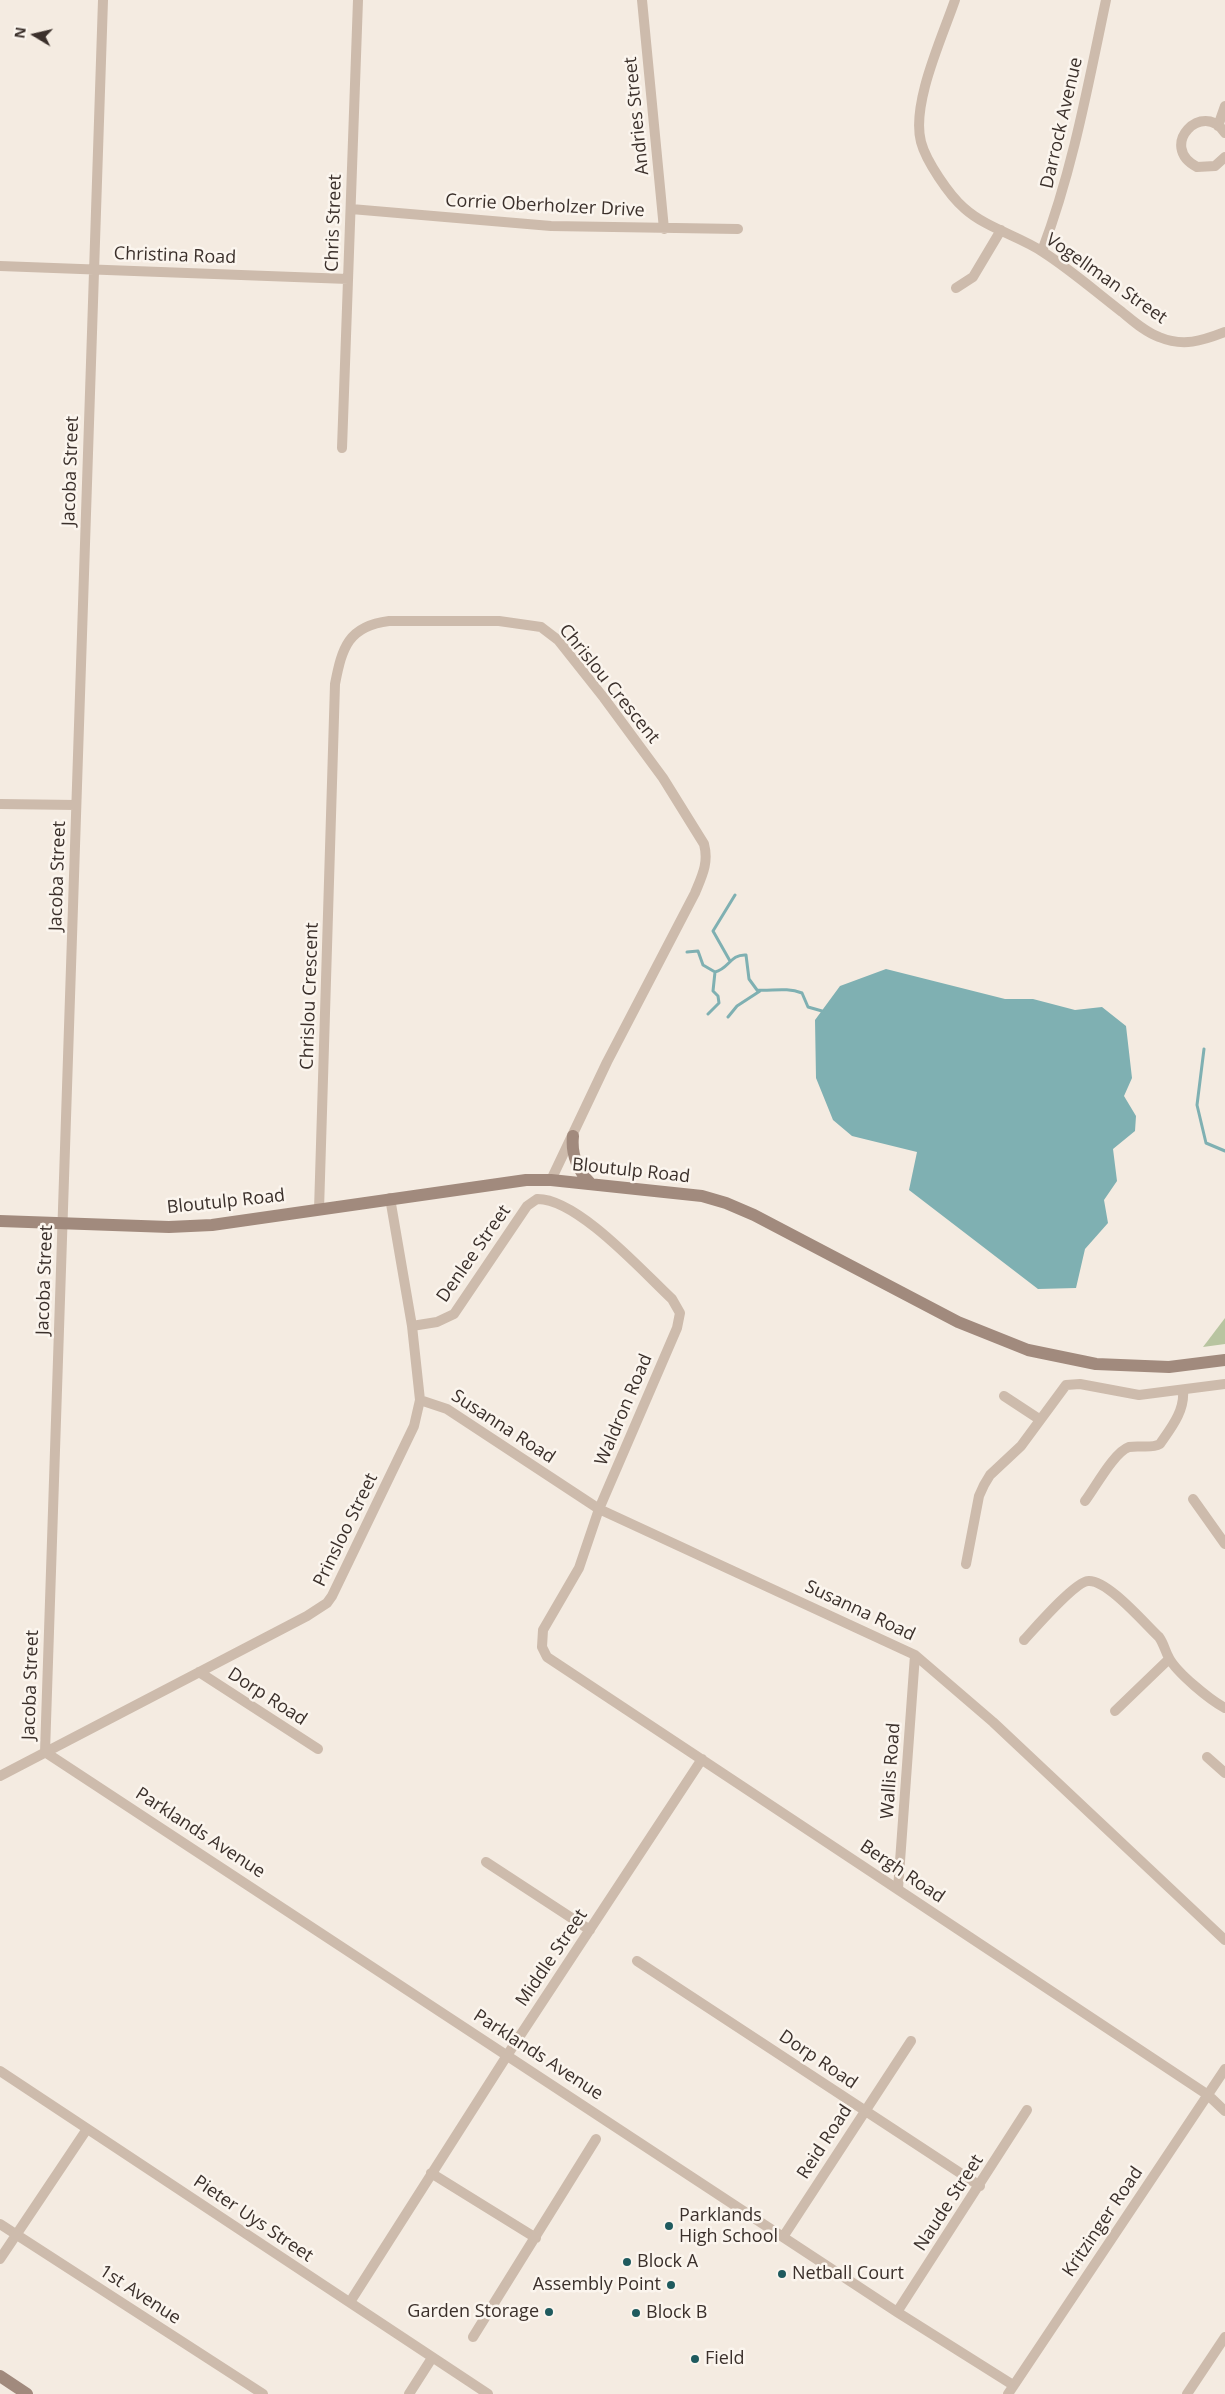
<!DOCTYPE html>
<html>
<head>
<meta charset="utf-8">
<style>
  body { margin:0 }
  #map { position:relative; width:1225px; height:2394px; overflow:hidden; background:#f4ebe1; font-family:"Open Sans",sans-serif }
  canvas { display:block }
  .north { position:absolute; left:10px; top:10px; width:50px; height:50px; -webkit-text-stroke:4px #fbf5ee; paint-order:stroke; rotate:279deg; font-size:14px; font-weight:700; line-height:20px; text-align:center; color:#3b302b }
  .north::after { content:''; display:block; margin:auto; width:18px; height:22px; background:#3b302b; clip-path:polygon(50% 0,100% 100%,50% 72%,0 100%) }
</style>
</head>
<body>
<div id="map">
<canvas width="1225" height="2394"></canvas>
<div class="north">N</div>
</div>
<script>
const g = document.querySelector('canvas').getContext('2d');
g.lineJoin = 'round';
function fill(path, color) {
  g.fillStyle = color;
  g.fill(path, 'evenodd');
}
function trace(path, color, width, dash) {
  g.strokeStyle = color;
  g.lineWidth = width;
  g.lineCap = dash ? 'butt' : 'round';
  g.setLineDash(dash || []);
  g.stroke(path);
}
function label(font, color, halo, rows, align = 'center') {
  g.font = font + ' "Open Sans",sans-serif';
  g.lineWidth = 5;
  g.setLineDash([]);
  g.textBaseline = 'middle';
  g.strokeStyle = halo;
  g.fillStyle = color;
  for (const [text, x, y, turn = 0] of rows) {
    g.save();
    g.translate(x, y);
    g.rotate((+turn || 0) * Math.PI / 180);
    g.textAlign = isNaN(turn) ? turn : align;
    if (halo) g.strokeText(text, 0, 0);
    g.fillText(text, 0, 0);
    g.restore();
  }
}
fill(new Path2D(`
  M1225,1318V1344L1203,1347Z`), '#b8c4a0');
fill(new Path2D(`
  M886,969L1005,999H1033L1075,1010L1102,1007L1126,1026L1132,1078L1124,1096L1136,1116L1135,1131L1113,1149L1117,1181L1104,1200L1108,1223L1085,1249L1076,1288L1038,1289L909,1190L917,1152L852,1136L833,1120L816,1078L815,1020L840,986Z`), '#7fb0b2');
trace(new Path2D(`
  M687,952L698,951L703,965L715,972C729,969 730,954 746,955L749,979L757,990C773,991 786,987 802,993L808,1007L822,1011
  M730,961L713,931L735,895
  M708,1014L719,1003L718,996L713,991L715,972
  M728,1017L737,1006L760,991
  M1204,1049L1197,1105L1206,1143L1225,1151`), '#7fb0b2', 3);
trace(new Path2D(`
  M103,0L45,1752L897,2312L1013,2385
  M642,0L664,229
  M955,0C942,38 911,104 921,142C926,161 949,195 964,208C986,228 1019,236 1043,252C1071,270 1096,292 1122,312C1133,321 1145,332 1159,337C1183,347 1202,341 1225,332
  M1218,126L1225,106
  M1225,133C1203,99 1157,146 1197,167L1215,166L1225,157
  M351,209L551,226L738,229
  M1042,251C1073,169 1088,85 1106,0
  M0,266L348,279
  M956,288L973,277L1001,230
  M342,448L358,0
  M0,804L76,805
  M319,1210L335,684C342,648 348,626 389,621H499L541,627L558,640L604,698L663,778L704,844C709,863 702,876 695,893L607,1062L551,1180
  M412,1326L437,1322L454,1314L527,1206L537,1199C577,1198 643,1272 672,1299L680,1313L677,1328L599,1509L579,1568L543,1630L542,1647L547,1657L1208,2095L1225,2111
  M1004,1396L1039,1419
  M420,1400L447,1409L599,1509L915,1655L993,1722L1225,1940
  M1193,1499L1225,1544
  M1085,1501C1095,1488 1114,1452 1129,1447C1140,1445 1151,1449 1160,1444C1171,1428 1185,1411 1183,1390
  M966,1564L979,1496L984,1485L990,1475L1021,1446L1066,1385L1080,1384L1139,1395L1225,1384
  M1024,1640C1035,1628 1075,1582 1088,1581C1107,1579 1145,1624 1159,1637C1164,1644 1165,1651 1169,1658C1177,1673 1210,1700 1225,1708
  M199,1672L318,1749
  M1115,1711L1169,1659
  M1207,1757L1225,1773
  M0,1776L307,1616L327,1603L332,1596L414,1426L420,1400L412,1326L390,1198
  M486,1862L590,1930
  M898,1889L915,1655
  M637,1961L980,2186
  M0,2071L488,2394
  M431,2173L536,2238
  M0,2224L263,2394
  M783,2237L911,2041
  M0,2259L87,2129
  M350,2302L508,2054L702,1759
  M897,2312L1027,2110
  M473,2337L596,2139
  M409,2394L432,2358
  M1008,2394L1225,2069
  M1187,2394L1225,2337`), '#cdbbac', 10);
trace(new Path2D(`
  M573,1136C571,1154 578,1171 591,1184
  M0,1221L169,1227L212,1225L526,1180H551L702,1196L726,1203L754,1215L958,1322L1028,1350L1096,1364L1169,1367L1225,1360
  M0,2376L27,2394`), '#a18a7d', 12);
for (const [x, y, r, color] of [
  [669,2226,5,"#1f5a5e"],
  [627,2262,5,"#1f5a5e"],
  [782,2274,5,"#1f5a5e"],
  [671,2285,5,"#1f5a5e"],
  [549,2312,5,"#1f5a5e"],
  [636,2313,5,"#1f5a5e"],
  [695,2359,5,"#1f5a5e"]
]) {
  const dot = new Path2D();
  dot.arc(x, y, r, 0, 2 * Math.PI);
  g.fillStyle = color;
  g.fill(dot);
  trace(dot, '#fbf5ee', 2);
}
label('18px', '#3b302b', '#fbf5ee', [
  ["Andries Street",637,116,-96],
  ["Darrock Avenue",1062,123,-77],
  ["Corrie Oberholzer Drive",545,206,3],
  ["Chris Street",334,223,-88],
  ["Christina Road",175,256,2],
  ["Vogellman Street",1106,279,35],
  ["Jacoba Street",71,471,-88],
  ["Chrislou Crescent",609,684,51],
  ["Jacoba Street",58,876,-88],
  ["Chrislou Crescent",310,996,-88],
  ["Bloutulp Road",631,1171,6],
  ["Bloutulp Road",226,1202,-6],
  ["Denlee Street",474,1254,-55],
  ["Jacoba Street",45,1280,-88],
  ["Waldron Road",624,1410,-67],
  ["Susanna Road",503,1427,33],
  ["Prinsloo Street",346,1530,-64],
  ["Susanna Road",860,1611,25],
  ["Jacoba Street",31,1685,-88],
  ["Dorp Road",267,1697,33],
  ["Wallis Road",891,1771,-86],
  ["Parklands Avenue",200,1833,33],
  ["Bergh Road",902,1872,34],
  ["Middle Street",552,1958,-56],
  ["Parklands Avenue",538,2055,33],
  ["Dorp Road",818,2060,34],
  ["Reid Road",825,2142,-57],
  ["Naude Street",949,2203,-57],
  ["Pieter Uys Street",253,2219,34],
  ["Kritzinger Road",1103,2222,-56],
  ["1st Avenue",140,2295,33]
]);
label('18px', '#3b302b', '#fbf5ee', [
  ["Parklands",679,2216],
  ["High School",679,2237],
  ["Block A",637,2262],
  ["Netball Court",792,2274],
  ["Assembly Point",661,2285,"right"],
  ["Garden Storage",539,2312,"right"],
  ["Block B",646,2313],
  ["Field",705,2359]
], 'left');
</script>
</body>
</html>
